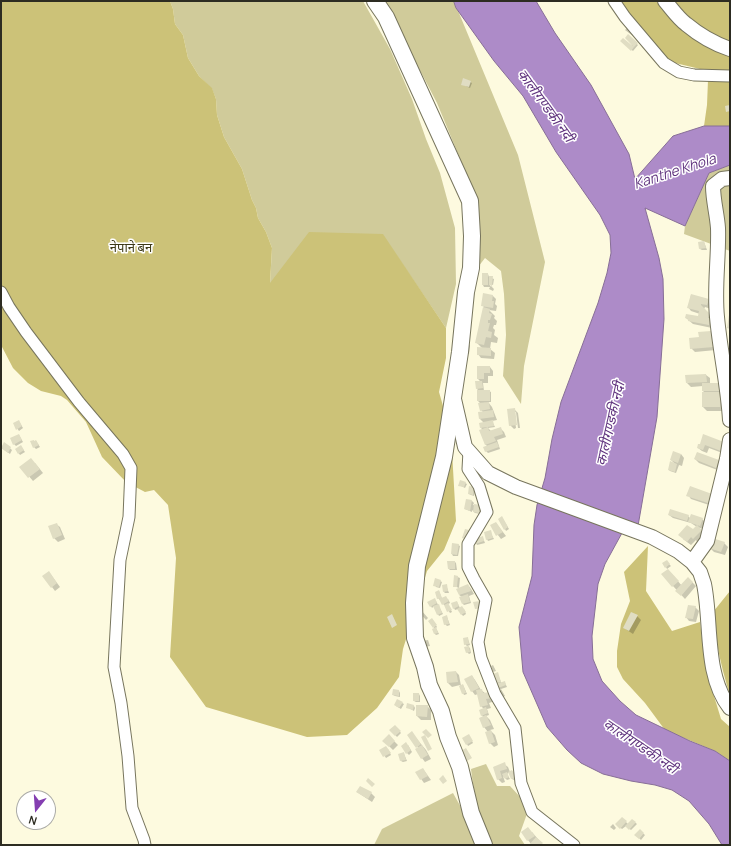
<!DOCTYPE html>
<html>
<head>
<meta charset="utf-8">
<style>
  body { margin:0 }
  #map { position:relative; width:731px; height:846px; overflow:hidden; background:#fdfadf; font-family:Manrope,sans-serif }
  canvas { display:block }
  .frame { position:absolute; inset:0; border:2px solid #2d2c22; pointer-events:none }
  .north { position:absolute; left:16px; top:790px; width:40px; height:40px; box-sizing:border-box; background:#fff; border:1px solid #ababa7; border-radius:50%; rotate:197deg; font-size:11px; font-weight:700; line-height:16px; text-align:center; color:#2d2c22 }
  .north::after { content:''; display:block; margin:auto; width:14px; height:18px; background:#843eb1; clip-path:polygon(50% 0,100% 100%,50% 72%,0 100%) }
</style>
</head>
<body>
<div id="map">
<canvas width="731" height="846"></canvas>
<div class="frame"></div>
<div class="north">N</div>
</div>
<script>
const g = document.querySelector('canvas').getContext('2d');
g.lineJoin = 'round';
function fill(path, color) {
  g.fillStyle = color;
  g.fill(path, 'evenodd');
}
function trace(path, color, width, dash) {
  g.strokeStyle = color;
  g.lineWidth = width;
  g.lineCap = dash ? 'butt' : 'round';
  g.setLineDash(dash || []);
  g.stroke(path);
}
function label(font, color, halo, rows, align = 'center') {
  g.font = font + ' Manrope,"Noto Sans Devanagari",sans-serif';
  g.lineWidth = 3;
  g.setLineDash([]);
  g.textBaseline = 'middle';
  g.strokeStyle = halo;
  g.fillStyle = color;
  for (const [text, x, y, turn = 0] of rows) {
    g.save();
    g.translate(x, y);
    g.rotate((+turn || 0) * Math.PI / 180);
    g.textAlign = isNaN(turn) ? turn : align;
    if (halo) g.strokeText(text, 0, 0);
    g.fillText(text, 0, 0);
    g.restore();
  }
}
fill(new Path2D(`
  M170,1H363L390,49L412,99L426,139L440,173L455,228L456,284L446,328L382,234L270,284L272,248L266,232L258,218L256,208L252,200L242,169L224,137L217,115L216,99L212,89L199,76L188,58L183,35L175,24L173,9Z
  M384,1H454L518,155L545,262L524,366L521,404L503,376L506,335L504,294L501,271L485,258L475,271V195L437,103Z
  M730,165V251L684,234L685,226L709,173Z
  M486,764L497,786H510L521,798L528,811L519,836L525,845H490C480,820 474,796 471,769Z
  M453,793L463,811L480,845H374L382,829Z`), '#d0cb9a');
fill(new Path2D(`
  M1,1H170L173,9L175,24L183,35L188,58L199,76L212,88L216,99L217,115L224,137L242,169L252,200L256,208L258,218L266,232L272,248L270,283L309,232L383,234L446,328V358L439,392L451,434L456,521L444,550L427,571L403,649L399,677L377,708L347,735L307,737L206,707L170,657L176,558L168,505L154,490L145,492L126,482L102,457L86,422L67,400L61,396L41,391L28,383L13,368L1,345Z
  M620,1H730V126H704L707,105L708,80L700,69L667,61Z
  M648,546L646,591L672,631L700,622L705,664L714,696L721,719L730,727V761L715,751L665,730L645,703L623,679L617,667V651L621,624L630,601L624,572Z
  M730,591V696C725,679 720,661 717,643C716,633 716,622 713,612Z`), '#ccc278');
const water = new Path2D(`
  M454,1H536L555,33L591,85L629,154L635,179L673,136L704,126H730V165L709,173L685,226L645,208L659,258L663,279L664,319L657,417L638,526L628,522L605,564L598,584L592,636L593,659L602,681L620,701L636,715L690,741L715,751L730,761V845H722L709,824L689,801L672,790L655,785L631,781L603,774L581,763L567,750L547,727L523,672L519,627L532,576L534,525L537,505L545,478L552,439L561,402L598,303L607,273L611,253L610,235L600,215L556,152L523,96L494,61L456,8Z`);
fill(water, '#ad8bc8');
trace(water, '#876e96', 1);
fill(new Path2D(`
  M628,27L635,33L633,36L625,30Z
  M628,36L638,45L633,51L622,41L631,46L632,45L626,38Z
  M470,82L472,83L470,88L462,84Z
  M704,242L707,250H702L700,249Z
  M488,274L489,277L494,279L493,285L490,284V286L493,287L491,286L494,289L493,291L489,289L490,287H484L483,285Z
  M492,295L496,299L495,304L497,306L496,311L489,310L495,316L494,318L497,321L496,325H494L493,328L495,330L494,335L498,338L497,343L491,342L490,349L495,353L494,359L481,358L478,354L482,348L476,342L484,307L482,305Z
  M691,295L709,300L712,304L711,309L705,307L704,309L712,318V328L693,324L686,318L699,317L700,314L691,311L688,307Z
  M711,332L715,336L716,350L695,352L691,348L700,338Z
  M469,344L470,346L469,354H467Z
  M490,367L493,371V376H488V383H483L484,391H489L491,392V402H488L492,407L497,420L492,421L495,427L488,428L491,431L500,428L504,432L506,437L497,440L500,449L488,453L486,451L487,446L485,444L483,430L481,428L484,423L480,419L483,412L481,410V404L478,401V390L477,389L481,382L478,379Z
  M706,375L710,378V384H719L723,387V394H720L723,397V411H707L703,407L705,393L703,391V386L691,387L687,383Z
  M514,409L518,413L520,428H518L516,412H514L516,428L514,429L510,425Z
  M20,423L23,428L19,431L14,424Z
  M19,435L23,442L16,446L14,444Z
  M36,441L40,447L36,449L34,447L35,442Z
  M724,442L725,454L709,448L707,453L702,451L698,448L699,445Z
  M5,444L12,450L10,454L3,449Z
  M22,448L25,452L20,455L16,449Z
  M697,453L719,461L722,465L720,471L699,463L695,459Z
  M681,454L684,458L682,466L679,465L676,473L670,471L669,470L675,464L671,460Z
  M35,463L43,473L33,481L21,467Z
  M465,483L467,484L465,488L459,485Z
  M474,488L475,490L474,496L471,495L469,494Z
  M688,495H711L712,506L691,499Z
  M467,500L472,501L474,503L473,505L482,507L481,514L475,513L472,510V512L465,509Z
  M669,515L688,516L690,518L702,519L706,523L703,529L697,527L704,534L697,542L696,540L691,545L683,539L697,527L691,523L673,518Z
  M503,519L509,529L506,531L505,529Z
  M496,523L506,536L501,539L491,526Z
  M56,524L60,527L65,539L58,542L54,538Z
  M490,532L494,539L488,541L487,539Z
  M483,538L485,543L477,545L476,543Z
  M724,543L728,547L725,555L714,552L710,548Z
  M458,545L460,546L458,556H453L452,554Z
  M455,562L456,563L457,570H450L449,569Z
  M668,563L671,566L667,569L666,567Z
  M49,572L60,587L55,591L52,587Z
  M672,574L682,586L692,582L696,586L685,599L673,586Z
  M455,576L460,578L459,588L454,586Z
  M440,581L442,582L440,588L436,587L435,585Z
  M446,585L449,593H445L444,592Z
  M468,585L471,589L474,594L469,596L471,603L464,605L463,604L462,597L459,595Z
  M439,591L442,599H448L450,603L448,604L452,612L450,613L445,605H444L438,598Z
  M436,601L443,614L439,616L434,606L432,608L431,606Z
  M457,602L460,608L464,609L466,614L463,616L458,609L455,610L454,608Z
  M695,607L699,611L696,622L689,621L686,617Z
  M421,610L428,618L426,620L419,612Z
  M637,616L641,620L633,634L624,628Z
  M447,617L450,625L447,626L445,624Z
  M433,621L437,627L436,628L439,634L436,635L435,634Z
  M468,639L470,645L467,646L470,648L471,653L469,654L467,652L468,647L465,644Z
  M428,640L430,646L424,647L422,641Z
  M493,665L496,671L493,672L491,666Z
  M456,672L459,675L461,686L463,685L464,687L467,694L464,695L463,693L460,685L452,687L448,683L447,673Z
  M497,673L502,684L505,683L507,687L501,689L505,696L503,697L499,691L501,690L498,688L499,685L497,683Z
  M472,676L475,680L481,690L495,701L489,703L491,708L487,709L489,715L486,716L490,720L494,729L490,730L495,735L498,745L494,747L490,743L488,732L484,727L483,717L482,715L484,709L481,706L478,694L475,695L472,691Z
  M399,691L400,693V697L395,696L393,695Z
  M419,694L420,696V702H416L414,701Z
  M402,703L404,704L401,709L396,706Z
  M414,706L415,708L414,711L407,707Z
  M427,706L431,710V720H421L417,716Z
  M395,726L401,733L397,737L391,730Z
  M412,733L426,750L431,759L425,762L422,758Z
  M389,736L398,745L393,750L384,741Z
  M470,737L473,743L468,746L467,744Z
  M408,745L412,752L409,755L407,753Z
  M388,749L391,755L386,758L381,750Z
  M404,754L407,761L403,762L401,761Z
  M504,764L508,767L510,772L512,771L514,773L516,779L514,780L512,779L510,772L507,774L510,779L507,780L503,776L505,782L502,783L498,779L494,767Z
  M423,769L431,780L424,783L417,773Z
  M357,792L371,793L375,797L372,802Z
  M622,818L628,824L632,820L637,824L631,830L626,826L622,829L617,824Z
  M613,824L616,828L614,830L610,827Z
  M640,831L645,835L641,840L636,835Z
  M522,832H532L543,845H530L531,844Z`), '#0003');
fill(new Path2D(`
  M628,34L638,43L634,47L625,38Z
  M623,38L634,47L631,51L620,41Z
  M463,78L471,81L469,87L461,85Z
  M730,105V111L726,112L725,106Z
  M704,241L706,248L699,249L698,242Z
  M482,273H488V285H482Z
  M489,276H493L492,286L489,285Z
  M483,293L493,295L492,301H494L493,308L481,306Z
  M691,294L709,299L707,305L701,304V305L709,313L708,318H710L709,325L688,321V319L685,318L686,314L698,316L699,311L687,308Z
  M483,307L490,309L489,313L492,314L490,320H488V323H490L488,331L492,332L491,338L486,337L484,345L475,343Z
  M729,315H730V329L727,328Z
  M711,331L713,347L690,349L689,338L699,337L698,332Z
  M477,347L491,348V356L477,355Z
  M477,366H490V373H484V379H477Z
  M706,374L707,382L686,383L685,375Z
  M475,381H482L483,388L476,389Z
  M702,383H719L720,391H702Z
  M477,390H490V395H477Z
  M702,392H720V407H702Z
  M477,395H490V401H477Z
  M489,402L490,409L480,411L478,403Z
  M515,408L517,425L509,426L507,409Z
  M493,410L494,417L479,419L478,412Z
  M19,420L22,426L16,430L13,423Z
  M493,420L494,426L480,428L479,423Z
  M488,427L489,431L501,427L503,434L494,437L496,441L485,445L479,430Z
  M19,434L22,440L13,445L10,438Z
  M703,434L724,442L721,451L705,445L703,450L697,448L698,444H700Z
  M34,440V441L36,440L39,445L33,448L30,441Z
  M4,442L11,447L8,453L1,448Z
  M497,442L499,447L485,452L483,447Z
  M21,445L24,450L18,454L15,449Z
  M673,451L681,454L678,463L670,460Z
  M697,452L719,460L716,468L694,459Z
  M31,458L40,469L28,478L19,467Z
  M670,461L677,464L675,472L668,470Z
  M460,480L466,482L464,487L458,486Z
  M469,486L474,487L473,495L468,494Z
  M690,486L712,494L708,503L686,496Z
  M466,499L472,500L470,511L464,509Z
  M474,504L481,505L479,513L473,512Z
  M670,509L689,515L687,521L668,515Z
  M691,514L703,518L700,526L688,522Z
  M502,516L508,527L504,530L498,519Z
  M496,522L503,532L496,536L490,525Z
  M57,523L62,535L53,539L48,526Z
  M687,525L693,529L697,525L702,530L693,539L691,537L687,542L678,535Z
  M465,529L469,530L467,540L462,538Z
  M491,530L493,538L486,540L484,532Z
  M483,536L484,541L475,544L474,539Z
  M712,538L725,542L721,552L709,548Z
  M452,543L459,544L457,555L451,554Z
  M667,560L670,564L665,568L662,563Z
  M447,561H455V569H448Z
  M668,569L679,581L672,587L661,574Z
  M49,571L57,583L51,588L42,576Z
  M454,575L458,576L457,587H453Z
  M688,577L693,582L681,596L675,591Z
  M435,578L441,580L439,587L433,586Z
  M447,584L448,591L443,592L442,585Z
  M468,584L471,591L459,595L456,589Z
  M439,590L442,598L437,599L435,592Z
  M468,594L470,602L462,604L459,597Z
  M446,596L449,601L442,605L439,599Z
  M435,598L437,603L430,607L427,602Z
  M457,601L459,606L453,609L451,603Z
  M480,601L482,608L475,609L473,602Z
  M448,603L452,610L447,612L444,605Z
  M439,604L442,613L437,615L433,606Z
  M688,605L696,606L693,619L685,618Z
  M462,606L466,612L461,615L457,609Z
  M631,612L638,615L629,631L623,628Z
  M392,614L397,625L392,628L387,617Z
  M447,615L449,624L444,625L442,617Z
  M432,618L437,625L433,628L428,621Z
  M436,627L438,633L434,634L432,629Z
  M468,637L469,644L464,645L463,638Z
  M469,646L470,652L466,653L464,647Z
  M456,671L458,682L447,683L446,672Z
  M498,672L501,682L496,683L493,674Z
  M472,675L479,688L471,692L464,679Z
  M505,681L506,685L498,688L496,684Z
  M463,684L466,693L462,694L459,686Z
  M393,689L399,690V696L392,695Z
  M482,689L483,693L491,692L492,698L486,699L488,705L480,707L476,690Z
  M413,693H419V701H413Z
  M397,699L403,702L399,708L394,705Z
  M407,703L414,705L413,710L406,708Z
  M416,705H428L427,717L416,716Z
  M486,707L488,713L481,716L479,710Z
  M486,715L491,725L483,728L479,718Z
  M395,725L401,731L395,736L389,730Z
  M426,729L432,735L428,738L422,732Z
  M491,730L495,742L489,744L485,732Z
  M412,731L421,744L416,748L407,735Z
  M389,734L395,741L389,747L382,741Z
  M469,734L473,741L466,745L462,738Z
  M425,735L432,749L428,751L421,737Z
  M406,742L411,750L406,754L401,746Z
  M422,745L428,755L421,759L415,749Z
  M386,746L391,753L383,757L379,750Z
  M466,748L472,758L467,761L461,751Z
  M404,752L406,760L400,761L398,754Z
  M505,762L507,769L500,771L502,778L497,780L493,767Z
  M423,768L428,776L420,780L415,772Z
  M512,770L516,778L511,779L508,772Z
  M507,772L509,777L505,779L502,774Z
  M443,775L447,781L443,784L439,779Z
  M368,778L375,784L372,787L366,781Z
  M360,786L372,792L368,799L356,792Z
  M622,817L627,821L620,829L615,824Z
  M632,819L636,822L629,830L625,826Z
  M528,827L535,836L527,841L521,832Z
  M640,829L644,833L639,839L634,835Z
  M536,837L543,843L541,845H529Z`), '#e0ddc3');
const minor = new Path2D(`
  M614,1L625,17L664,63L679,72L694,75L730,76
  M1,292L9,307L26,332L79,402L123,454L131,468L129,517L120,560L114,667L121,703L128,756L132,808L144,840L145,845
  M469,451L468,469L479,486L487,512L468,544V567L474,579L486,600L478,642L481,658L495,694L515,728L521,783L532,812L574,845`);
const major = new Path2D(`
  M665,1C672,9 678,18 686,24C698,34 715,44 730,49
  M730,178L722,179L713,186C713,200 717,214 718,228C719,257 714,287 717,317C720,351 728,385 730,420
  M454,399L465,447L488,473L516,487L652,537L678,551L692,562L700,572L704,584C712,623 704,675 730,708
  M692,562L707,541L727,459L730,440`);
const highway = new Path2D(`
  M375,1L386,17L470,201L472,236L471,268L466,292L460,352L444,457L417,566L414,603L415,638L425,667L429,685L441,711L448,737L460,767L471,813L484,845`);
trace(minor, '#77755d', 13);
trace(major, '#77755d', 16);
trace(highway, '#77755d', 18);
trace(minor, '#fff', 11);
trace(major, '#fff', 14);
trace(highway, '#fff', 16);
label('13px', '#3e3a19', '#fff', [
  ["नेपाने बन",131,248]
]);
label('italic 14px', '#60347e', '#fff', [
  ["कालीगण्डकी नदी",545,106,54],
  ["Kanthe Khola",675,172,-18],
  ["कालीगण्डकी नदी",611,424,-77],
  ["कालीगण्डकी नदी",640,747,34]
]);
</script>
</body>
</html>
